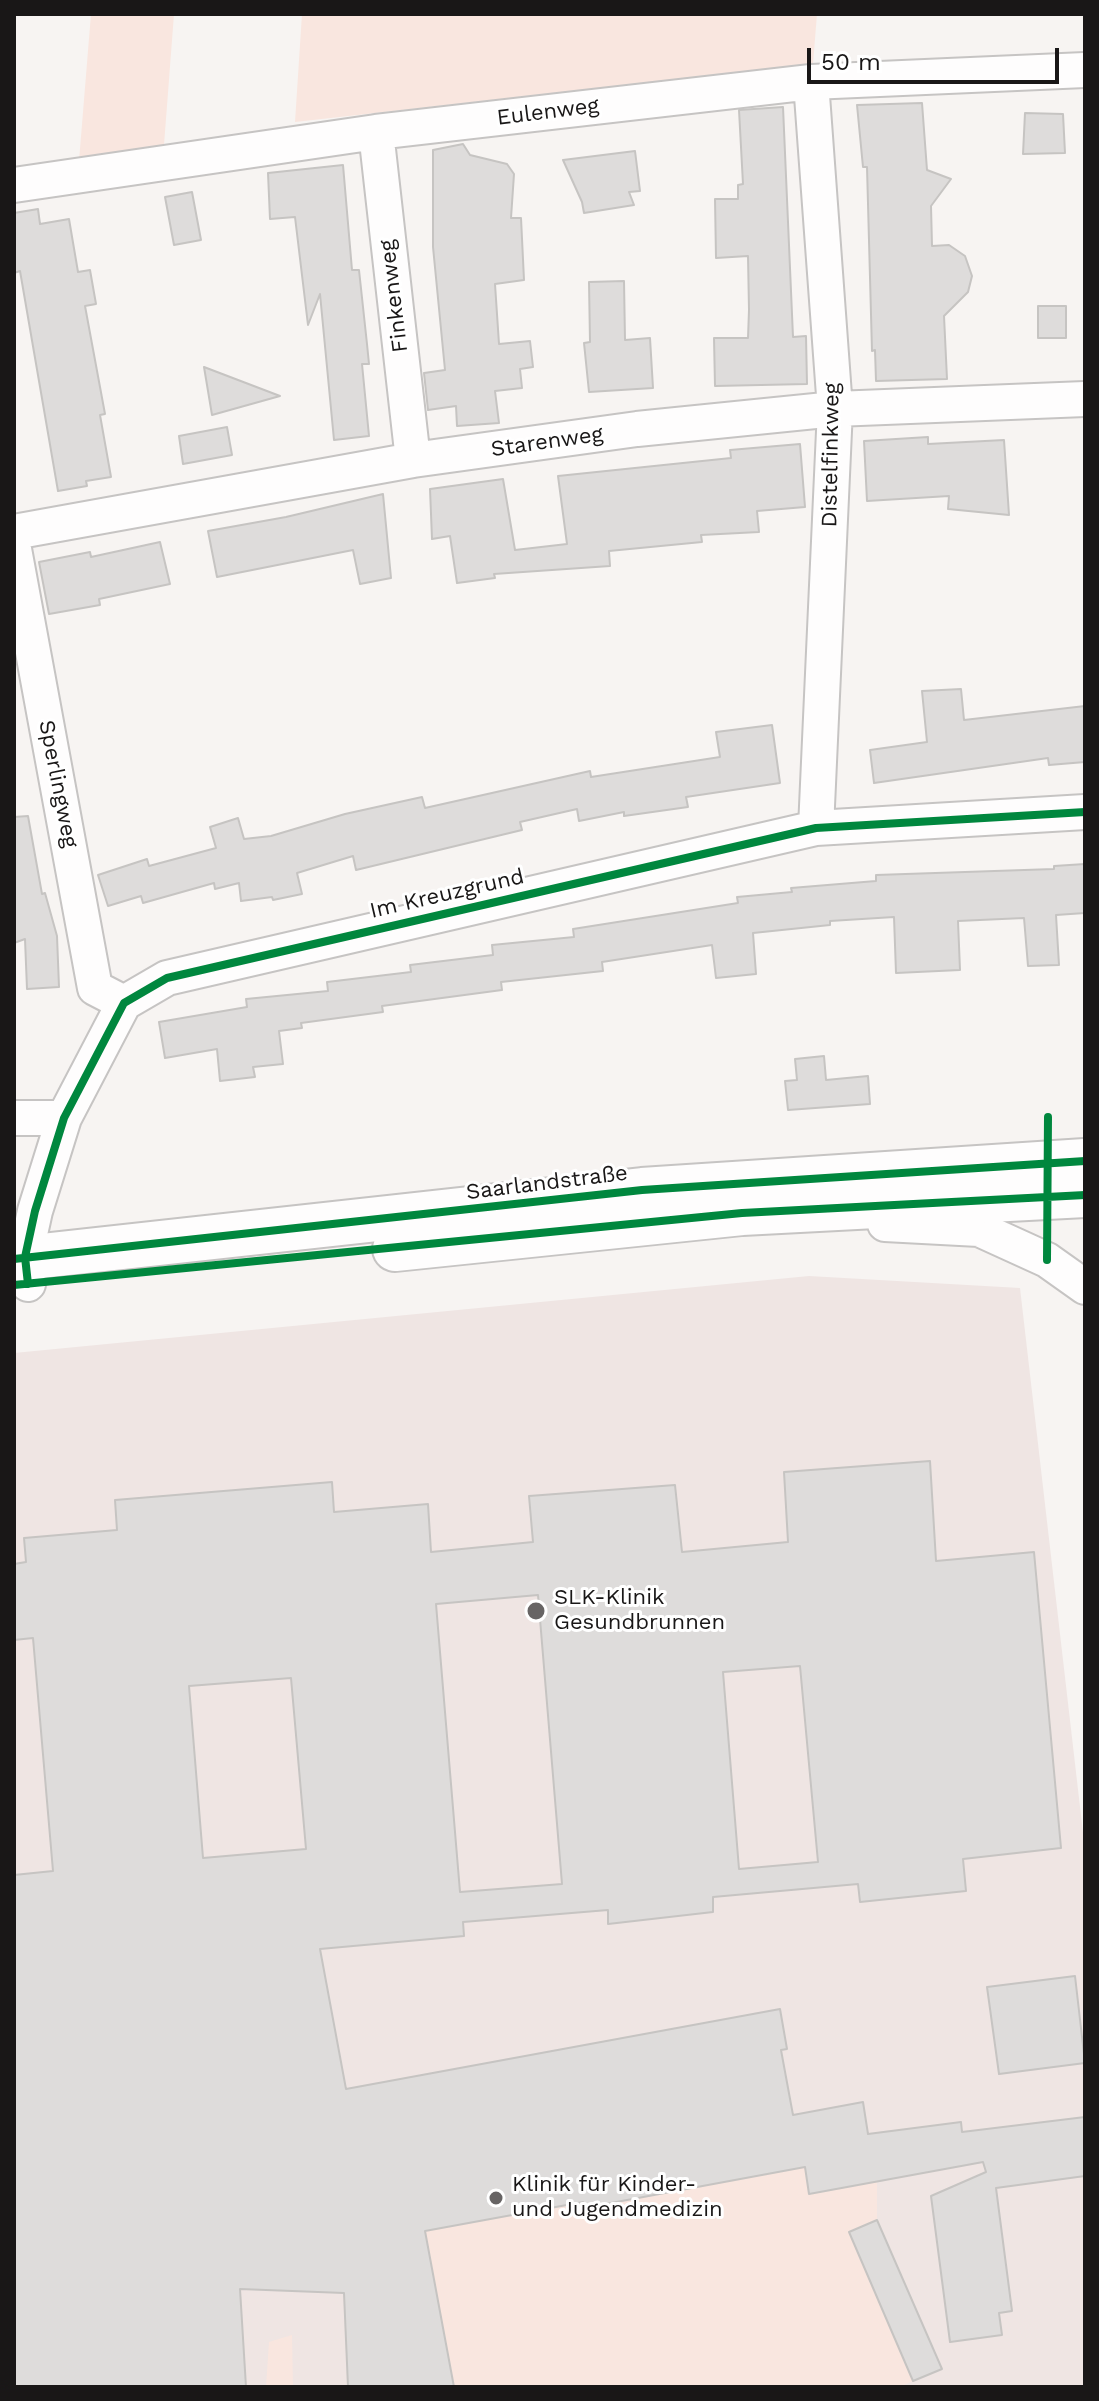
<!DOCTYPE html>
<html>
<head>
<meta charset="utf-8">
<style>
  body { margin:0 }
  #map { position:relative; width:1099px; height:2401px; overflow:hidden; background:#f7f4f2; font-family:"Work Sans",sans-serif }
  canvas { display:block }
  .frame { position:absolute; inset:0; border:16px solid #191717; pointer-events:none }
  .scale { position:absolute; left:807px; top:48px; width:252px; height:36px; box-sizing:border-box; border:4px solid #191717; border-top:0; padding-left:10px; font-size:24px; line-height:28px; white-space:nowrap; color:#191717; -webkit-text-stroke:6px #fff; paint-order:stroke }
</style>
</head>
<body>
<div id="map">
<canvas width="1099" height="2401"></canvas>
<div class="frame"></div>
<div class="scale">50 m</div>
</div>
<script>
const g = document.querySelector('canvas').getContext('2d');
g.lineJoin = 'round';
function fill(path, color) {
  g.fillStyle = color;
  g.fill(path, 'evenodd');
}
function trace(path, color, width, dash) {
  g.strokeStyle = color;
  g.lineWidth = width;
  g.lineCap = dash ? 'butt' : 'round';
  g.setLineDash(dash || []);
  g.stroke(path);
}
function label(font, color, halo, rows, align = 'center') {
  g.font = font + ' "Work Sans",sans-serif';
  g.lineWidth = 6;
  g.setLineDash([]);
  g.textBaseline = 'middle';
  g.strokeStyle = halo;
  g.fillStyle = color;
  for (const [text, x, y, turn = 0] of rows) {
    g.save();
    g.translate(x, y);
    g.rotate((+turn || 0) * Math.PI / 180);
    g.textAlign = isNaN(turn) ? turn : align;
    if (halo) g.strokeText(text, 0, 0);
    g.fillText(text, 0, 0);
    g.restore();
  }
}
fill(new Path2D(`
  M809,1276L1020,1288L1085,1850V2387H14V1353Z`), '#efe5e3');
fill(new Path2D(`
  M91,14H174L164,145L79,161Z
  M302,14H817L813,64L295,122Z
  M805,2167L810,2194L877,2182V2220L849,2233L913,2381L900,2387H454L426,2241L416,2233L583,2202L584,2207Z
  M292,2335L293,2387H266L269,2342Z`), '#f9e6df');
const building = new Path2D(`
  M922,103L927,170L951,179L931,206L932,246L949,245L965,256L972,276L968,292L944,316L947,379L876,381L875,350L872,351L867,167H863L857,105Z
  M783,107L793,337L806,336L807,384L715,386L714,338H748L749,310L748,256L716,258L715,199H738V185L743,184L739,110Z
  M1025,113L1063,114L1065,153L1023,154Z
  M463,144L470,155L507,164L514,174L511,218H521L524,280L495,284L499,344L530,341L533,367L520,369L522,388L495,391L499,423L457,426L456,406L428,410L424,373L445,370L433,247V150Z
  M635,151L640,191L629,192L634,205L584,213L582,202L563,160Z
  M343,165L352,270H359L367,344L369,364H362L369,436L334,440L320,294L308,325L295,217L270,219L268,173Z
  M192,192L201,240L174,245L165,197Z
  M38,209L40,224L69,219L78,272L90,270L96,304L85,306L105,414L100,415L111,477L86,481L87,486L58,491L20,271L14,273V213Z
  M624,281L625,340L650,338L653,388L589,392L584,343L590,342L589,282Z
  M1038,306H1066V338H1038Z
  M204,367L280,396L212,415Z
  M227,427L232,455L183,464L179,436Z
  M928,437V444L1004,440L1009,515L948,509L949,496L867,501L864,441Z
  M800,444L805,507L757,511L759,532L701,535L702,542L609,551L610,566L494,574L495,578L457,583L450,536L432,539L430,489L503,479L515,550L567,544L558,476L731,458L730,450Z
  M383,494L391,578L360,584L353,550L217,577L208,531L286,517Z
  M160,542L170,584L99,599L100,605L49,614L39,562L90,552L91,557Z
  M961,689L964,720L1085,706V762L1049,765L1048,758L874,783L870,750L927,742L922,691Z
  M772,725L780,783L686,797L688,807L624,816V812L579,821L577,809L520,822L522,830L356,870L353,856L297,873L302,894L273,900L272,897L241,901L239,883L215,889L214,883L143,903L141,896L108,906L98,875L147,859L149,866L216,848L210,827L238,818L244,839L271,836L345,814L422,797L425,808L590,771L591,777L720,757L716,732Z
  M28,816L42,894L45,893L57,936L59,987L27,989L25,939L14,943V817Z
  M1085,864V913L1056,915L1059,965L1028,966L1024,918L958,921L960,970L896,973L894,917L830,921V925L753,933L756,974L716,978L712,945L602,962L603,971L501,982L502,990L382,1006L383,1012L301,1023L302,1028L279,1031L283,1064L253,1067L255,1077L220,1081L217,1049L165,1058L159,1022L247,1007L246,999L328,991L327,982L411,972L410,965L493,955L492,945L574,937L573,929L738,903L737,897L792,892L791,888L876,881V875L1054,869V866Z
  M824,1056L826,1080L868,1076L870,1104L788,1110L785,1081L797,1080L795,1059Z
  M930,1461L936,1561L1034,1552L1061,1848L963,1859L966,1891L860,1902L858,1884L713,1897V1912L608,1924V1910L463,1922L464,1936L320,1949L346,2089L780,2009L787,2049L781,2050L793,2115L863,2102L868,2134L961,2122L962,2132L1085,2117V2176L996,2188L1012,2311L999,2313L1002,2335L950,2342L931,2196L986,2172L983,2162L809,2194L805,2167L584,2208L583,2202L425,2231L454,2387H348L344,2293L240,2289L246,2387H14V1875L53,1871L33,1638L14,1640V1564L26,1562L24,1538L117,1530L115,1500L332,1482L334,1512L428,1504L431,1552L533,1542L529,1496L675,1485L682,1552L788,1542L784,1472ZM538,1595L562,1884L460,1892L436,1604ZM800,1666L818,1862L739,1869L723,1672ZM291,1678L306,1849L203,1858L189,1686Z
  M1075,1976L1085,2063L999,2074L987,1987Z
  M877,2220L942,2369L913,2381L849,2232Z`);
fill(building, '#dedcdb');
trace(building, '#c6c4c2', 2);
const minor = new Path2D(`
  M811,82L835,409L816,828
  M376,132L413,460
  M14,185L376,132L811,82L1085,70
  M14,532L413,460L637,429L835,409L1085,399
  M14,549L95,988L124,1003
  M14,1118H64
  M885,1224L979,1229L1047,1260L1085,1287
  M28,1284L25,1257L35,1211L64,1118L124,1003L167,978L816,828L1085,812`);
const primary = new Path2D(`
  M395,1249L742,1213L1085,1195
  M14,1259L642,1190L1085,1161`);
trace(minor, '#c6c4c3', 38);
trace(primary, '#c6c4c3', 48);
trace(minor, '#fefdfd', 34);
trace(primary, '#fefdfd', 44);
trace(new Path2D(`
  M14,1259L642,1190L1085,1161
  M1047,1260L1048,1117
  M28,1284L25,1257L35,1211L64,1118L124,1003L167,978L816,828L1085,812
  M14,1285L742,1213L1085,1195`), '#00873e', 8);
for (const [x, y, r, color] of [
  [536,1611,10,"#676464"],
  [496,2198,8,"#676464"]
]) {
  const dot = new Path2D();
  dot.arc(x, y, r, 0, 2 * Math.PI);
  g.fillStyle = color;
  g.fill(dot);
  trace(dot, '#fff', 3);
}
label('22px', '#191717', '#fff', [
  ["Eulenweg",548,112,-7],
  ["Finkenweg",394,296,-97],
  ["Starenweg",547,442,-8],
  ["Distelfinkweg",831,455,-89],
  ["Sperlingweg",58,784,79],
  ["Im Kreuzgrund",447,894,-13],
  ["Saarlandstraße",547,1183,-7]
]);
label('22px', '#191717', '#fff', [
  ["SLK-Klinik",554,1598],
  ["Gesundbrunnen",554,1623],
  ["Klinik für Kinder-",512,2185],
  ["und Jugendmedizin",512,2210]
], 'left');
</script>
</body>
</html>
